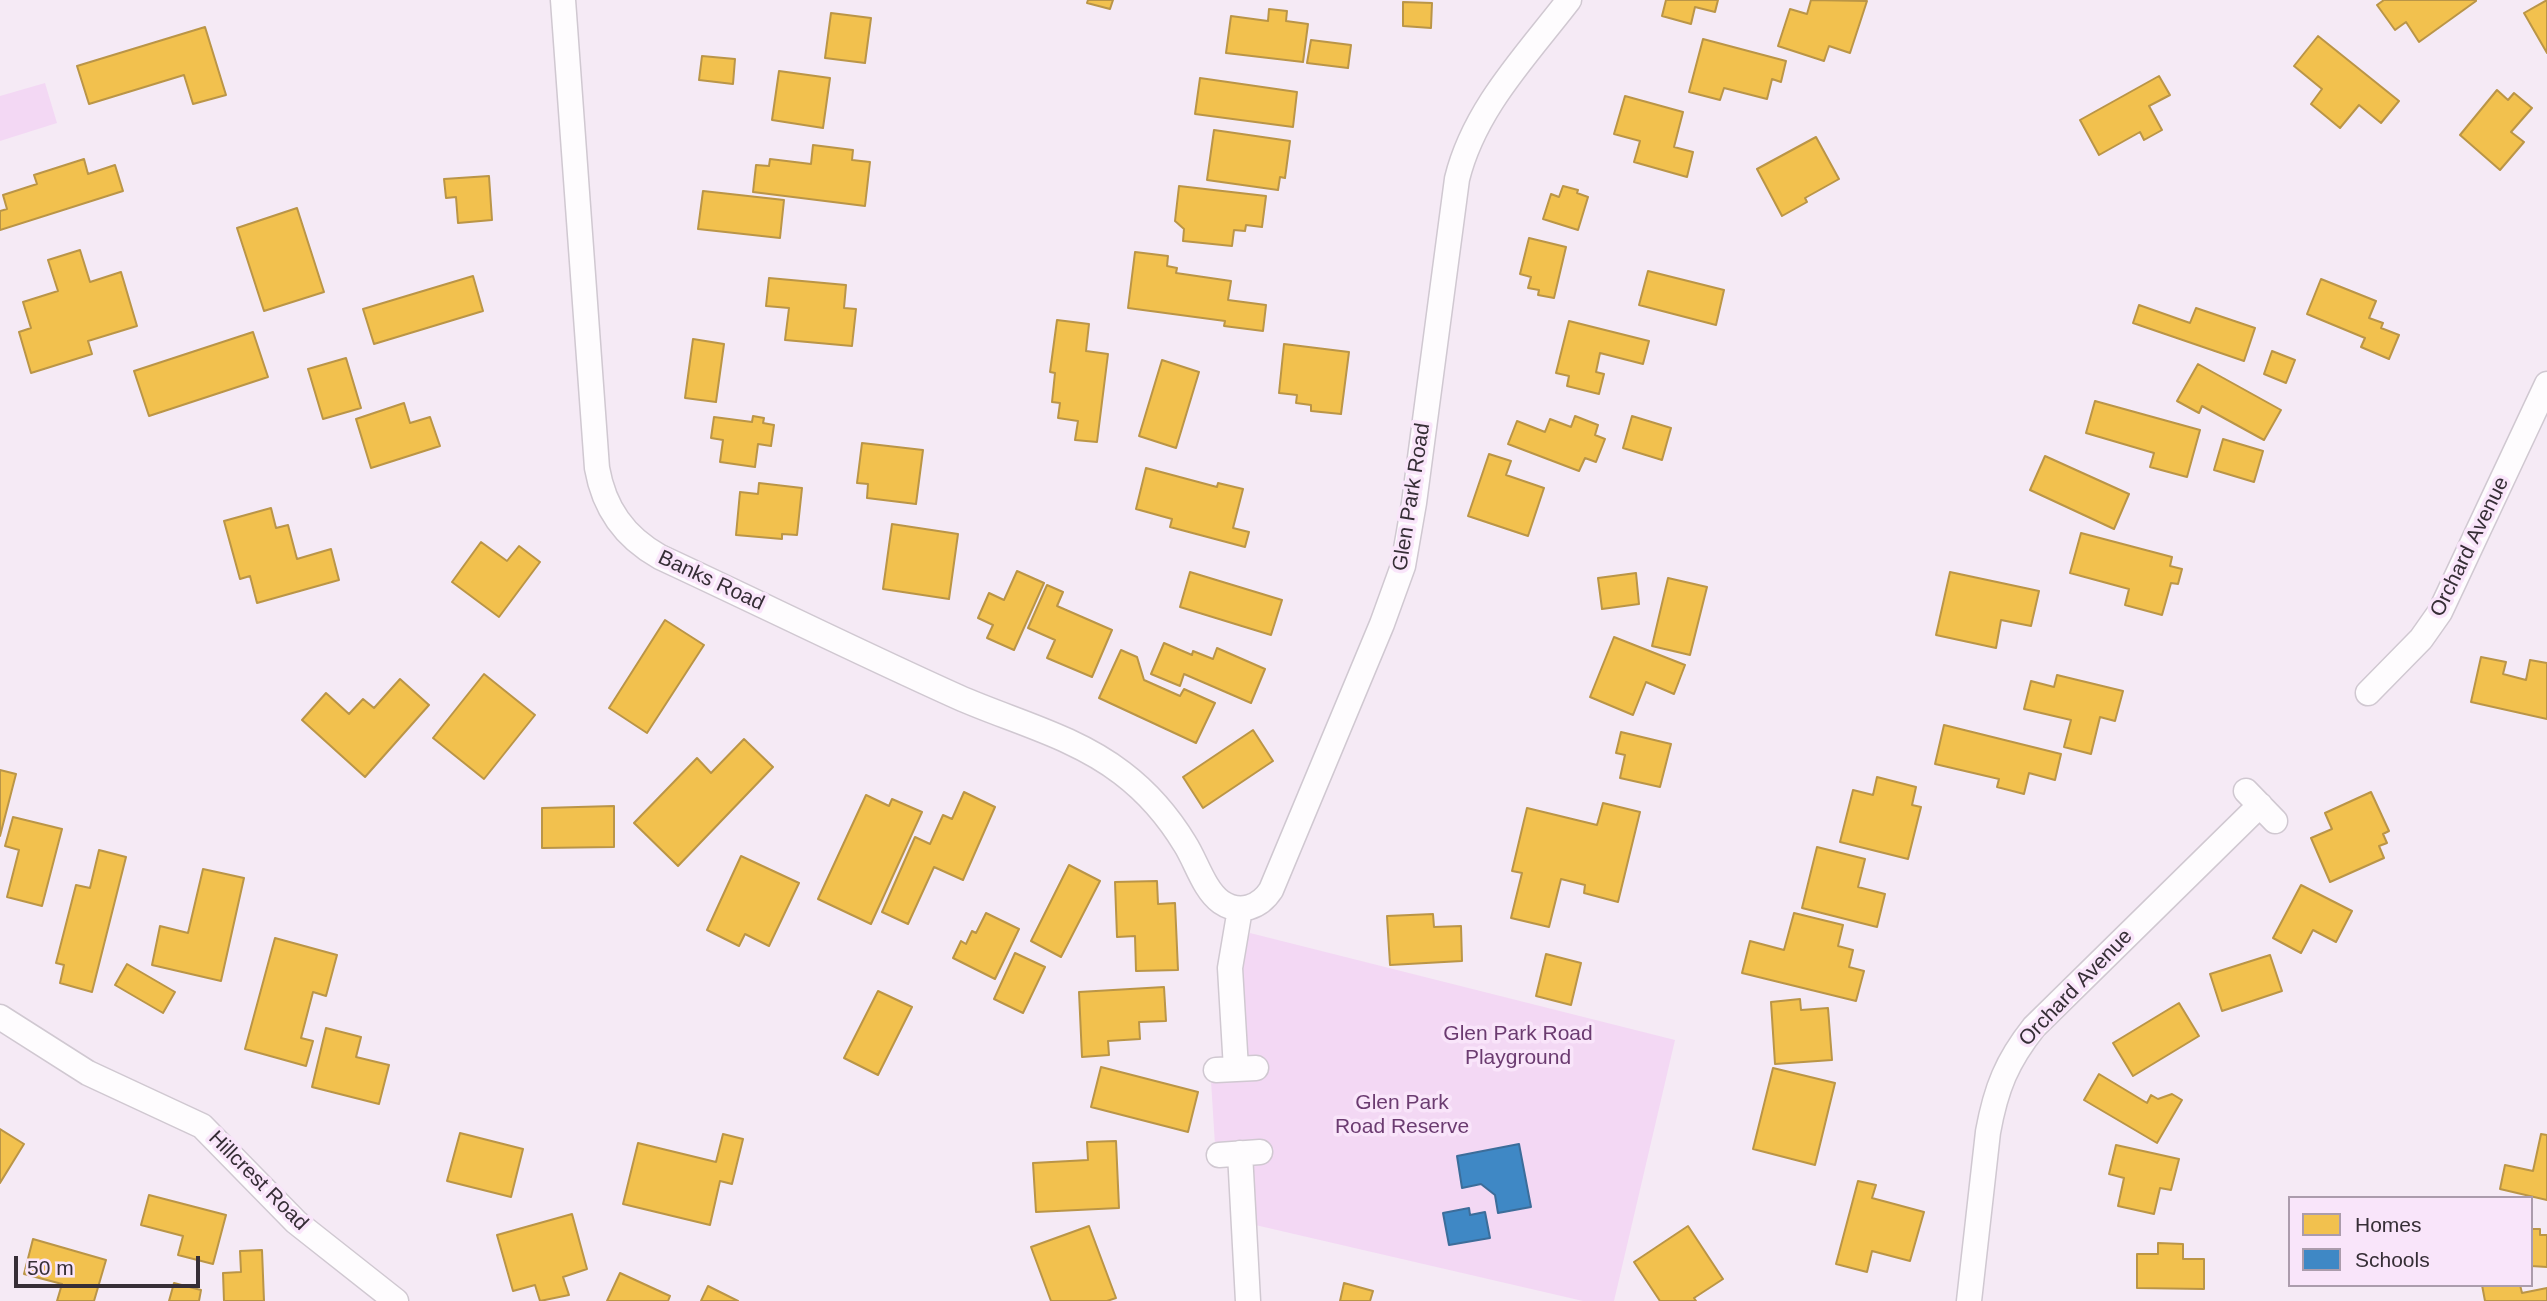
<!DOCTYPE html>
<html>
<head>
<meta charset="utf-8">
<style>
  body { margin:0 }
  #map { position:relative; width:2547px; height:1301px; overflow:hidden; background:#f5eaf5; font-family:Arial,sans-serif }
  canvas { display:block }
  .legend { position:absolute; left:2288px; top:1196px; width:245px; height:91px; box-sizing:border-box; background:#f9e5fa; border:2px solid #ab9cac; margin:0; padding:9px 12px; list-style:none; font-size:21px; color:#362e36 }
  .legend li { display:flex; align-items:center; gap:14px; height:35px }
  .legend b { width:35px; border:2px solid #ab9cac }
  .scale { position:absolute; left:14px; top:1256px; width:186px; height:32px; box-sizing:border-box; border:4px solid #362e36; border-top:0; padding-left:9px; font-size:21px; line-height:24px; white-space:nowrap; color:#362e36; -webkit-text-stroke:5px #f9e5fa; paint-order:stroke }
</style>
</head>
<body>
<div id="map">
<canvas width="2547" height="1301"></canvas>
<ul class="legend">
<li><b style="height:19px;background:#f2c14e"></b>Homes</li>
<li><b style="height:19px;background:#3f88c5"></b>Schools</li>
</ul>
<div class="scale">50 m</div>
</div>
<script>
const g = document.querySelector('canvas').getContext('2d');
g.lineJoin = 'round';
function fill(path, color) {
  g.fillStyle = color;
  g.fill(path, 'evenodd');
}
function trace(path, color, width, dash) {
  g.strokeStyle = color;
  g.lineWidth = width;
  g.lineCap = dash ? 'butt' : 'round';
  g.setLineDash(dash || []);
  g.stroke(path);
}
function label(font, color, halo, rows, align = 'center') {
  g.font = font + ' Arial,sans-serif';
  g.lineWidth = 7;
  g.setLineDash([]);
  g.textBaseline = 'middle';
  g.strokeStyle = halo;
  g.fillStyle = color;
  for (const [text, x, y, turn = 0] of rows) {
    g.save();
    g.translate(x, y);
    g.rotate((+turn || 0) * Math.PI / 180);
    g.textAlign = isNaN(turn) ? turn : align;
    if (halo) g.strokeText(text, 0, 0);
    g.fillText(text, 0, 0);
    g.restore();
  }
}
fill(new Path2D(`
  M45,83L57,123L0,141V96Z
  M1250,933L1675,1040L1614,1301H1583L1251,1224L1249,1172L1215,1145L1211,1081L1259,1078L1252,1056L1245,1053C1241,1013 1232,970 1250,933Z`), '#f3d8f4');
const homes = new Path2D(`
  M1088,0H1113L1110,9L1087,3Z
  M1666,0H1718L1715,12L1695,7L1691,24L1662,16Z
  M1811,0L1867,1L1850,53L1829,46L1824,61L1778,46L1790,9L1807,14Z
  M2384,0H2476V1L2419,42L2406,22L2395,30L2377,5Z
  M2547,0V53L2524,13Z
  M1403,2L1432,3L1431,28L1403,26Z
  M1269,9L1287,11L1286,21L1308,24L1303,62L1226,53L1231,16L1268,21Z
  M831,13L871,18L865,63L825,58Z
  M205,27L226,95L193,104L184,75L89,104L77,66Z
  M2318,36L2399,101L2381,123L2359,105L2340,128L2311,104L2322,89L2294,66Z
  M1703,39L1786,61L1781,82L1772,79L1767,99L1724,88L1720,100L1689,92Z
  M1311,40L1351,45L1348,68L1307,63Z
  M702,56L735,59L733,84L699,80Z
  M779,71L830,78L823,128L772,120Z
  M2159,76L2170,95L2149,106L2162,130L2144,140L2140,132L2099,155L2080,120Z
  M1200,78L1297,92L1293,127L1195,114Z
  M2497,90L2508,100L2514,93L2532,108L2511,132L2524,142L2500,170L2460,135Z
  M1625,96L1683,112L1674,147L1693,152L1687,177L1634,162L1640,141L1614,134Z
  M1214,130L1290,141L1285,178L1280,177L1278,190L1207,180Z
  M1816,137L1839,179L1805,198L1807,202L1782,216L1757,169Z
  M813,145L853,150L852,160L870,162L865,206L753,192L756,165L769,166L770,159L811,164Z
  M84,159L88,174L115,165L123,191L0,230V211L7,209L3,195L37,184L34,175Z
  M489,176L492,220L458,223L456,197L446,198L444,179Z
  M1179,186L1266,196L1262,227L1246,225L1245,231L1234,230L1232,246L1183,241L1184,229L1175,221Z
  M1563,186L1578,190L1577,193L1588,197L1578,230L1543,219L1551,194L1559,197Z
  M703,191L784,200L780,238L698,229Z
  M297,208L324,292L264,311L237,228Z
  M1529,238L1566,247L1554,298L1538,295L1539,290L1528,288L1531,277L1520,274Z
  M80,250L90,282L121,272L137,326L88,341L92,354L31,373L19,332L31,328L23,302L58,291L48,260Z
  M1135,252L1168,256L1167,266L1177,268L1176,273L1231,281L1228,300L1266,305L1263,331L1224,326L1225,321L1128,308Z
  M1648,271L1724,290L1716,325L1639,305Z
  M473,276L483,311L374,344L363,309Z
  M769,278L846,285L844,308L856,309L852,346L785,340L789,308L766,306Z
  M2321,279L2376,301L2369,318L2383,323L2381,328L2399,335L2389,359L2361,347L2365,338L2307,314Z
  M2139,305L2190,323L2196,308L2255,328L2244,361L2133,323Z
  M1057,320L1089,324L1086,351L1108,354L1097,442L1075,440L1078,421L1058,418L1060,403L1052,402L1055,373L1050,372Z
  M1569,321L1649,341L1643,364L1600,353L1596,372L1604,374L1599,394L1567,386L1569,376L1556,373Z
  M253,332L268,377L149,416L134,371Z
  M693,339L724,344L716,402L685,398Z
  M1284,344L1349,352L1341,414L1311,411V405L1296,403L1297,395L1279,393Z
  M2272,351L2295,360L2286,383L2264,374Z
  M346,358L361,408L323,419L308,369Z
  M1162,360L1199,372L1176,448L1139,436Z
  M2198,364L2281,410L2264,440L2202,406L2199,413L2177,401Z
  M2095,401L2200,430L2187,477L2150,467L2154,453L2086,433Z
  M404,403L410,423L430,417L440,446L371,468L356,419Z
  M753,416L764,418L763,423L774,425L771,446L758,444L755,467L720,462L723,440L711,438L714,417L752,422Z
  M1575,416L1598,425L1595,435L1605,439L1596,462L1585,458L1579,471L1508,444L1517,421L1545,432L1550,419L1571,427Z
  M1632,416L1671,428L1662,460L1623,448Z
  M2223,439L2263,451L2254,482L2214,470Z
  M862,443L923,450L916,504L867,498L868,484L857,483Z
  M1489,454L1511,461L1506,475L1544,488L1528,536L1468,516Z
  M2045,456L2129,494L2114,529L2030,490Z
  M1146,468L1217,487L1218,483L1243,489L1233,528L1249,532L1245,547L1170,527L1172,519L1136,509Z
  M759,483L802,488L797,535L782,534V539L736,535L740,492L758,494Z
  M271,508L276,528L288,525L297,559L331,549L339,580L257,603L250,576L240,579L224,521Z
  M892,524L958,534L949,599L883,589Z
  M2081,533L2172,557L2170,566L2182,569L2178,584L2171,583L2162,615L2125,605L2129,589L2070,573Z
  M481,542L507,561L519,546L540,562L499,617L452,582Z
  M1017,571L1044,583L1014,650L987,638L993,625L978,618L989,593L1004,600Z
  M1190,572L1282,600L1271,635L1180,607Z
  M1950,572L2039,591L2031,626L2001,620L1996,648L1936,635Z
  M1636,573L1639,604L1602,609L1598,578Z
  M1668,578L1707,587L1690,655L1652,646Z
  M1047,585L1063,592L1057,606L1112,630L1092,677L1047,658L1055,640L1028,628Z
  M665,620L704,645L647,733L609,708Z
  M1614,637L1685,665L1674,694L1646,682L1633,715L1590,697Z
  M1164,643L1192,655L1193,651L1213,659L1217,648L1265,669L1251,703L1184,674L1180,686L1151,674Z
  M1121,650L1137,657L1144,680L1180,696L1184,689L1215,703L1196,743L1099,698Z
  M2481,657L2506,662L2503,674L2526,680L2530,660L2547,663V719L2471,702Z
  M484,674L535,715L484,779L433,738Z
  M2057,675L2123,691L2115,721L2100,717L2091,754L2064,747L2071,720L2024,709L2031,681L2054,687Z
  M400,679L429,705L365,777L302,720L326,693L349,714L363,699L374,708Z
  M1944,725L2061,754L2055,780L2029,773L2024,794L1997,787L1999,779L1935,764Z
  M1253,730L1273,761L1203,808L1183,777Z
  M1621,732L1671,744L1660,787L1620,778L1625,755L1616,753Z
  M744,739L773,767L678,866L634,823L697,758L711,773Z
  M0,770L16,774L0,836Z
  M1877,777L1916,787L1912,805L1921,807L1908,859L1840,842L1853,790L1873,795Z
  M964,792L995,807L963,880L934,867L908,924L882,912L915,837L930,844L943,815L952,819Z
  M2371,792L2389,831L2383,834L2387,843L2379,846L2384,858L2330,882L2311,838L2332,829L2325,813Z
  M866,795L889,806L892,799L922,812L871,924L818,899Z
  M1603,803L1640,812L1618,902L1584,893L1585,885L1561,879L1549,927L1511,918L1522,873L1512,871L1527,808L1597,825Z
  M614,806V847L542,848V808Z
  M13,817L62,829L42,906L7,897L19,850L5,846Z
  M1817,847L1865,859L1858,887L1885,894L1877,927L1802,908Z
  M99,850L126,857L92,992L60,983L64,965L56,963L76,885L90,888Z
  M741,856L799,883L769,946L745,934L739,946L707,930Z
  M1069,865L1100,881L1061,957L1031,941Z
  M203,869L244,878L221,981L152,965L160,926L188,933Z
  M1157,881L1158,904L1175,903L1178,970L1136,971L1135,936L1117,937L1115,882Z
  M2301,885L2352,911L2336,942L2313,930L2301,953L2273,938Z
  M986,913L1019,929L995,979L953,958L961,941L966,944L972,931L976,933Z
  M1794,913L1843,925L1838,946L1853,950L1849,967L1864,971L1856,1001L1742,973L1750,941L1784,950Z
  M1433,914L1434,927L1461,926L1462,961L1390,965L1387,916Z
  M275,938L337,955L326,996L313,992L301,1038L313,1041L306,1066L245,1049Z
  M1015,953L1045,967L1023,1013L994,999Z
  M1546,954L1581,963L1571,1005L1536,996Z
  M2270,955L2282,991L2222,1011L2210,974Z
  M127,964L175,992L163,1013L115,985Z
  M1164,987L1166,1021L1139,1022L1140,1039L1108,1041L1109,1055L1082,1057L1079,992Z
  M878,991L912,1007L878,1075L844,1058Z
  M1800,999L1801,1010L1828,1008L1832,1060L1775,1064L1771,1002Z
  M2179,1003L2199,1036L2133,1076L2113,1043Z
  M326,1028L361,1037L356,1057L389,1065L379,1104L312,1087Z
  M1101,1067L1198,1092L1188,1132L1091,1107Z
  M1773,1068L1835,1083L1815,1165L1753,1149Z
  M2099,1074L2147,1103L2151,1095L2158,1099L2172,1094L2182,1100L2157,1143L2084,1100Z
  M0,1129L24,1144L0,1183Z
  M460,1133L523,1149L511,1197L447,1181Z
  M723,1134L743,1139L732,1184L720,1181L710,1225L623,1204L638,1143L716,1162Z
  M2541,1134L2547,1135V1200L2500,1189L2505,1165L2533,1171Z
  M1116,1141L1119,1208L1036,1212L1033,1163L1088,1160L1087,1142Z
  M2116,1145L2179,1159L2171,1190L2160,1188L2154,1214L2118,1206L2124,1178L2109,1174Z
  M1858,1181L1876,1185L1872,1198L1924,1212L1910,1261L1872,1251L1867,1272L1836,1264Z
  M149,1195L226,1215L213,1264L178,1255L183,1236L141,1225Z
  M572,1214L587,1269L563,1277L569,1295L540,1301L535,1285L513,1291L497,1235Z
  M1089,1226L1116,1298L1107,1301H1051L1031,1247Z
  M1688,1226L1723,1279L1694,1298L1696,1301H1660L1634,1262Z
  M2531,1229H2540V1235H2547V1267L2531,1266Z
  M33,1239L106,1260L94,1301H57L62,1284L24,1274Z
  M2158,1243L2183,1244V1259H2204V1289L2137,1288V1254H2158Z
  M262,1250L264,1301H224L223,1273L241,1272L240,1251Z
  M620,1273L670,1296L668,1301H607Z
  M174,1283L201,1290L199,1301H169Z
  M1344,1283L1373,1291L1370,1301H1340Z
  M2482,1285H2520L2522,1293L2547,1288V1301H2485Z
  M708,1286L738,1301H701Z`);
fill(homes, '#f2c14e');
trace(homes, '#ba9547', 2);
const schools = new Path2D(`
  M1519,1144L1531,1207L1498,1213L1495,1195L1481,1184L1462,1188L1457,1156Z
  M1469,1208L1470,1215L1485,1212L1490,1238L1449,1245L1443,1213Z`);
fill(schools, '#3f88c5');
trace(schools, '#3c6d9a', 2);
const minor = new Path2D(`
  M563,0L597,468C604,508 624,537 660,557C759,603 858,652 958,697C1012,721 1074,736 1122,773C1147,792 1168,816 1185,844C1196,861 1204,890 1221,902C1240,915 1260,907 1271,890L1382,624L1403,566L1414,503L1457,179C1474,109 1526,56 1569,0
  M2368,693L2421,639L2440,612L2547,384
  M2246,791L2275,821
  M0,1017L88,1073L202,1126L296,1222L396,1301
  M1236,1069L1230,968L1240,909
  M1216,1070L1256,1068
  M1240,1153L1248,1301
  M1219,1155L1260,1152
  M1969,1301L1988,1132C1996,1088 2007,1061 2034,1027L2260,805`);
trace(minor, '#d0c8d1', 27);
trace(minor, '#fefcfe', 24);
label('21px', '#362e36', '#f9e5fa', [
  ["Glen Park Road",1412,497,-81],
  ["Orchard Avenue",2470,547,-64],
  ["Banks Road",711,581,25],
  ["Orchard Avenue",2076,988,-46],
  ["Hillcrest Road",258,1181,45]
]);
label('21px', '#6b3b70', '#f9e5fa', [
  ["Glen Park Road",1518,1034],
  ["Playground",1518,1058],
  ["Glen Park",1402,1103],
  ["Road Reserve",1402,1127]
]);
</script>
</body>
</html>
